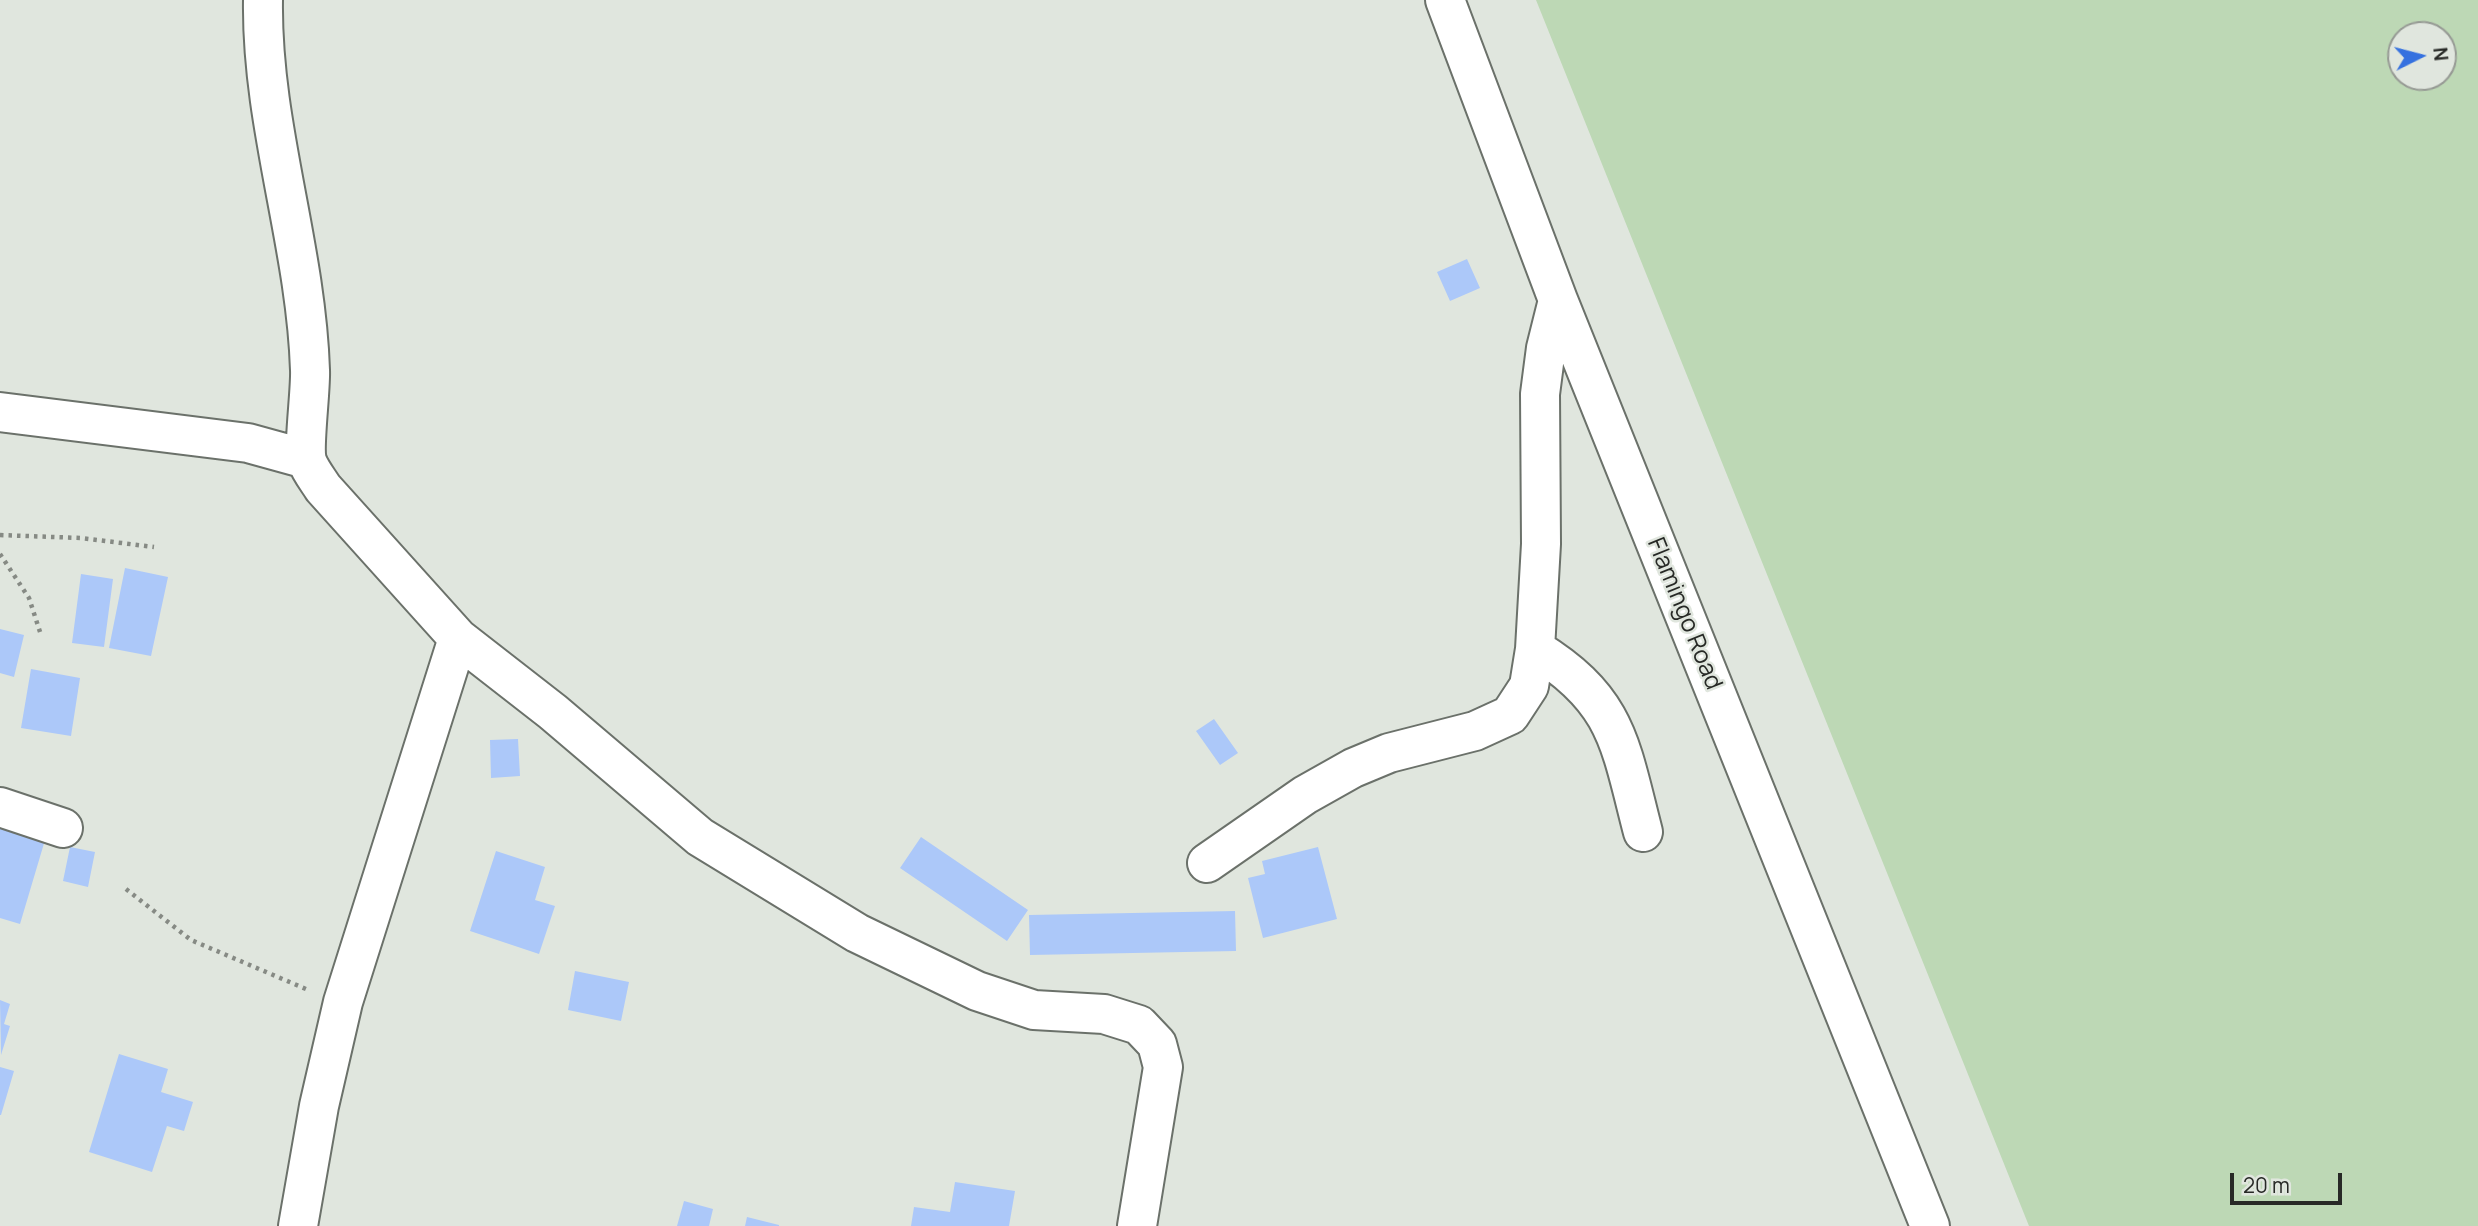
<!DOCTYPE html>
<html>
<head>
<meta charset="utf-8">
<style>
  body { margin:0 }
  #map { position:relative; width:2478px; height:1226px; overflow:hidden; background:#e0e6de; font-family:Manrope,sans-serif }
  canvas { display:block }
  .north { position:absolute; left:2387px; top:21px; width:70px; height:70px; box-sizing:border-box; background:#e0e6de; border:2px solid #969a94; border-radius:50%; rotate:84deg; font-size:19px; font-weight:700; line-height:28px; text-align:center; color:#272926 }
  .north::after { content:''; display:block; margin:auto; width:24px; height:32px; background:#3571df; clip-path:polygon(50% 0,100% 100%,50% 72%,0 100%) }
  .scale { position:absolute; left:2230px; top:1173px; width:112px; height:32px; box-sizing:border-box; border:4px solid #272926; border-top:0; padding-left:9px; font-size:21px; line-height:24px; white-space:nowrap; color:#272926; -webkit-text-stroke:5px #e0e6de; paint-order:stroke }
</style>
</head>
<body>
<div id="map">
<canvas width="2478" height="1226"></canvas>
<div class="north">N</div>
<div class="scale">20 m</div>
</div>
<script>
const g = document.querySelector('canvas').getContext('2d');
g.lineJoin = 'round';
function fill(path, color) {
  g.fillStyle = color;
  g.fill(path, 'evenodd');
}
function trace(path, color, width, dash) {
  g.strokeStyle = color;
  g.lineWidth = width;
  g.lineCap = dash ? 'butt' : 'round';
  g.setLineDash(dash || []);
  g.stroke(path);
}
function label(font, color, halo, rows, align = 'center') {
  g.font = font + ' Manrope,sans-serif';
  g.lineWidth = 5;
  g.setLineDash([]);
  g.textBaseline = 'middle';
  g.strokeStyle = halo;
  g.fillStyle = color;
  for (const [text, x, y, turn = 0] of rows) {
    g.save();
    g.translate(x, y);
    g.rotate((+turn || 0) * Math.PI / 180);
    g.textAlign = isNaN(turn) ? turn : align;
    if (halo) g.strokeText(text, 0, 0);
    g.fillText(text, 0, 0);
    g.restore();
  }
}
fill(new Path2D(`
  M1536,0H2478V1226H2029ZM2401,35H2443V77H2401Z`), '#bdd8b5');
fill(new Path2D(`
  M1467,259L1480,288L1450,301L1437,272Z
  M125,568L168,577L151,656L109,648Z
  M81,574L113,579L104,647L72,643Z
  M0,629L24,635L14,677L0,673Z
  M31,669L80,678L71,736L21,728Z
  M1214,719L1238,753L1220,765L1196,731Z
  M518,739L520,776L491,778L490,740Z
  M0,826L45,840L20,924L0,918Z
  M921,837L1028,910L1007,941L900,868Z
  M70,847L95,852L88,887L63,881Z
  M1318,847L1337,919L1263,938L1248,878L1265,874L1262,861Z
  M496,851L545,867L535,900L555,906L539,954L470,931Z
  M1235,911L1236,951L1030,955L1029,915Z
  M575,971L629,982L621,1021L568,1010Z
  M0,1000L10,1004L4,1024L10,1026L1,1055Z
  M119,1054L168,1069L161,1092L193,1102L184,1131L167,1126L152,1172L89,1152Z
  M0,1067L14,1071L1,1115H0Z
  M955,1182L1015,1191L1009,1226H911L914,1207L950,1212Z
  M684,1201L713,1209L709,1226H677Z
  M747,1217L779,1225V1226H745Z`), '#acc8f9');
const street = new Path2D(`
  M263,0C261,125 306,245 310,370C311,389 303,447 307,461C310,470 318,480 323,488L458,638L553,712L700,837L857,933L977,991L1034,1010L1104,1014L1139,1025L1157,1044L1163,1067L1137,1226
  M1445,0L1558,300L1930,1226
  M0,412L248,443L306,459
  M1535,649C1618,700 1620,744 1643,832
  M0,807L63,828
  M1207,863L1305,795L1353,768L1389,753L1475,731L1510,715L1529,686L1535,649L1541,544L1540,394L1546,348L1558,300
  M298,1226L319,1106L343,1002L458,638`);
trace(street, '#6b716a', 42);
trace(new Path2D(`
  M0,535L81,538L154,547
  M0,554L29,598L41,635
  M126,889L191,940L306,989`), '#868a84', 4.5, [3.5, 5]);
trace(street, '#fff', 38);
label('24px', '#272926', '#e0e6de', [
  ["Flamingo Road",1684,614,68]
]);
</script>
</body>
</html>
